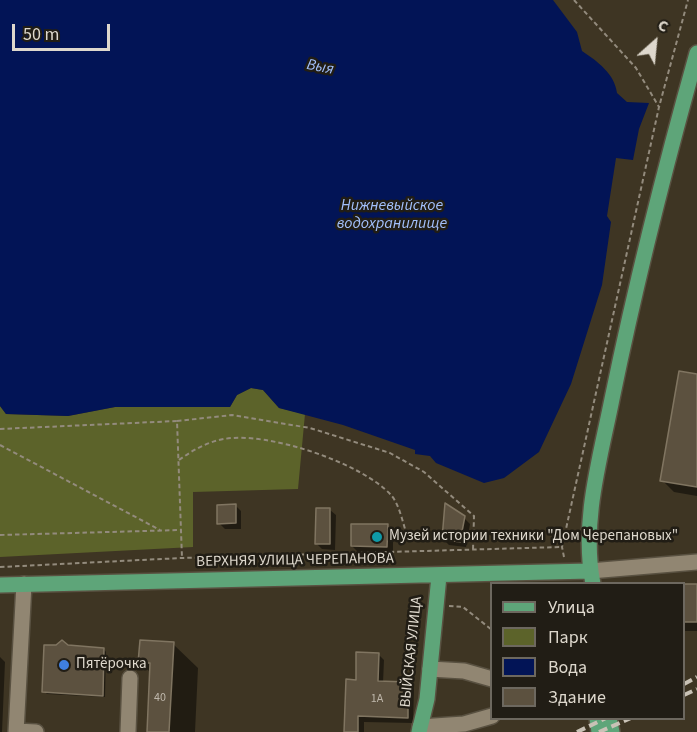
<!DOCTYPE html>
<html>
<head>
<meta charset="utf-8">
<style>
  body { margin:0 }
  #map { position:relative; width:697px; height:732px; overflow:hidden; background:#3e3523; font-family:"Source Sans 3",sans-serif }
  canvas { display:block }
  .legend { position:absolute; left:490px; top:582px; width:195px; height:138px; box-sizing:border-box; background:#211d15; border:2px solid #6d685f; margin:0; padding:8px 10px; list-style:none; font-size:18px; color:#ded8cd }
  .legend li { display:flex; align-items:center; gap:12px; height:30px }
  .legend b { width:30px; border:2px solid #6d685f }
  .north { position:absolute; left:625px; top:12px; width:60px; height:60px; -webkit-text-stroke:4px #211d15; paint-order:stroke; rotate:27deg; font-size:16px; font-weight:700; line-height:24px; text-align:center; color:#ded8cd }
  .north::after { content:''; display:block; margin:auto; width:21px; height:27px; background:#ded8cd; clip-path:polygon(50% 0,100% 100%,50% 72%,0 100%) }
  .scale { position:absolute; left:12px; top:24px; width:98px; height:27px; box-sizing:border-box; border:3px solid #ded8cd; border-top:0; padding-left:8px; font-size:18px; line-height:21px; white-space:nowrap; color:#ded8cd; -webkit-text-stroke:4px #211d15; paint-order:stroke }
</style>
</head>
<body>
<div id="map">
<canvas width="697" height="732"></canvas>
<ul class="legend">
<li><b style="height:8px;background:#5ea579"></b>Улица</li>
<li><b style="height:16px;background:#5c632a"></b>Парк</li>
<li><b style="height:16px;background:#021456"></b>Вода</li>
<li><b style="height:16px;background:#5c513f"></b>Здание</li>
</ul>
<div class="north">С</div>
<div class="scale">50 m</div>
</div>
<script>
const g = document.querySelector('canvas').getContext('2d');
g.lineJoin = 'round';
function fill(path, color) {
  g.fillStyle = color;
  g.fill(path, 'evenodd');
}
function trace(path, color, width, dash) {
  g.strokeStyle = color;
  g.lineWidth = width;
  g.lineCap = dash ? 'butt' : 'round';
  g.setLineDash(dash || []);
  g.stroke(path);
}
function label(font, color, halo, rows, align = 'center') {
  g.font = font + ' "Source Sans 3",sans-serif';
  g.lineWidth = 5;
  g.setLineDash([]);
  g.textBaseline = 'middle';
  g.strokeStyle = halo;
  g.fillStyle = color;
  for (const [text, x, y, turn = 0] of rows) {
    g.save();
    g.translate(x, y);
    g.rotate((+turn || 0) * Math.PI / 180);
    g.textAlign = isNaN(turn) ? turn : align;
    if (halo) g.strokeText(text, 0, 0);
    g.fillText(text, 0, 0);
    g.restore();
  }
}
fill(new Path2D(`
  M251,388L263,390L279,408L305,414L298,489L193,492V547L0,557V406L6,414L68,416L115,407H230L237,395Z`), '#5c632a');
fill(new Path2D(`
  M0,0H553L577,32L582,51C597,61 615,74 617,93L627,102L649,103L639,129L633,160L616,158L607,216L611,222L602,285L571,384L539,452L504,478L484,483L436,463L430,456L415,454V450L343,425L279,408L263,390L251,388L237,395L230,407H115L68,416L6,414L0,406Z`), '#021456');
fill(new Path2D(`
  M697,376V496L674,492L662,480Z
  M235,505L241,511V529H225L219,523Z
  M330,510L336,515L335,550L322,549L316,543Z
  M464,518L470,524L466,547L449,545L443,539Z
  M387,526L393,532V552H358L352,546Z
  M697,585V631H684V586Z
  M173,644L198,668L195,732H148L151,673L140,662Z
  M67,646L104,649L106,652L105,697L47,694L44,691Z
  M378,654L384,660L383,683H408L414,689L413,723L364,722V732H345L357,681Z
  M0,657L5,662L2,732H0Z`), '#0007');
const building = new Path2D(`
  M679,371L697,374V487L660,481Z
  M445,503L465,516L460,542L442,539Z
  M236,504V523L217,524V505Z
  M316,508H330V544H315Z
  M351,524H388L387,547L351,546Z
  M684,584H697V622H684Z
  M62,640L68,645L104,648L103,696L42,692L44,645H56Z
  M140,640L174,642L169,732H147L150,663H138Z
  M356,652L379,653L378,681L408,682V718L358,716V732H344L346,679L356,680Z`);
fill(building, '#5c513f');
trace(building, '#807561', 1.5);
const minor = new Path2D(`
  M590,571L697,562
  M430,669L464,671L492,679
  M420,727L464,724L492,716
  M16,731L36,732
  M16,732L24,584
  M128,732L130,678`);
const major = new Path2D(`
  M593,584C581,522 600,459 612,399C636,282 665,167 697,53
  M0,585L590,571
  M597,718L599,732
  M609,718L612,732
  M419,732L427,699L439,576`);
trace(minor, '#595141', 18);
trace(major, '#595141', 18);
trace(new Path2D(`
  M574,0L636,68L659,107
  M177,421L232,415L310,428L390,453L424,472L474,516L473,550
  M0,429L177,421L182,558
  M0,445L160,530
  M179,460C193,450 207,442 224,439C267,431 362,463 391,495C400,505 403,525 408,538
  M0,535L180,530
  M564,557L562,547L659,107L688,0
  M0,567L182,558L561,547
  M449,606L463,607L492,630`), '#938b7d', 2, [4.5, 3]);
trace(minor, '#918672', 15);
trace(major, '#5ea579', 15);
trace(new Path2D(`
  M684,684L697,677
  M684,695L697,689
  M577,732L606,718
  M599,732L631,718`), '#c9c2b6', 4, [9, 4.5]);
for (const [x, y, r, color] of [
  [377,537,6,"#0f9aa8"],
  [64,665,6,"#3f7fe0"]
]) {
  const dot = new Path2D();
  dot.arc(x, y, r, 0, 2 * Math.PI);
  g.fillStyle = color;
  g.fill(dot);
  trace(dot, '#211d15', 2);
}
label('12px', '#beb6aa', null, [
  ["40",160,698],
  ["1А",377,699]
]);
label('15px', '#ded8cd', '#211d15', [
  ["Музей истории техники \"Дом Черепановых\"",389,537],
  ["Пятёрочка",76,665]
], 'left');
label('15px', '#ded8cd', '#211d15', [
  ["ВЕРХНЯЯ УЛИЦА ЧЕРЕПАНОВА",295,561,-1],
  ["ВЫЙСКАЯ УЛИЦА",412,652,-84]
]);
label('italic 16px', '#a2bffa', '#211d15', [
  ["Выя",320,68,11],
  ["Нижневыйское",392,206],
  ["водохранилище",392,224]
]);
</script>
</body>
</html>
